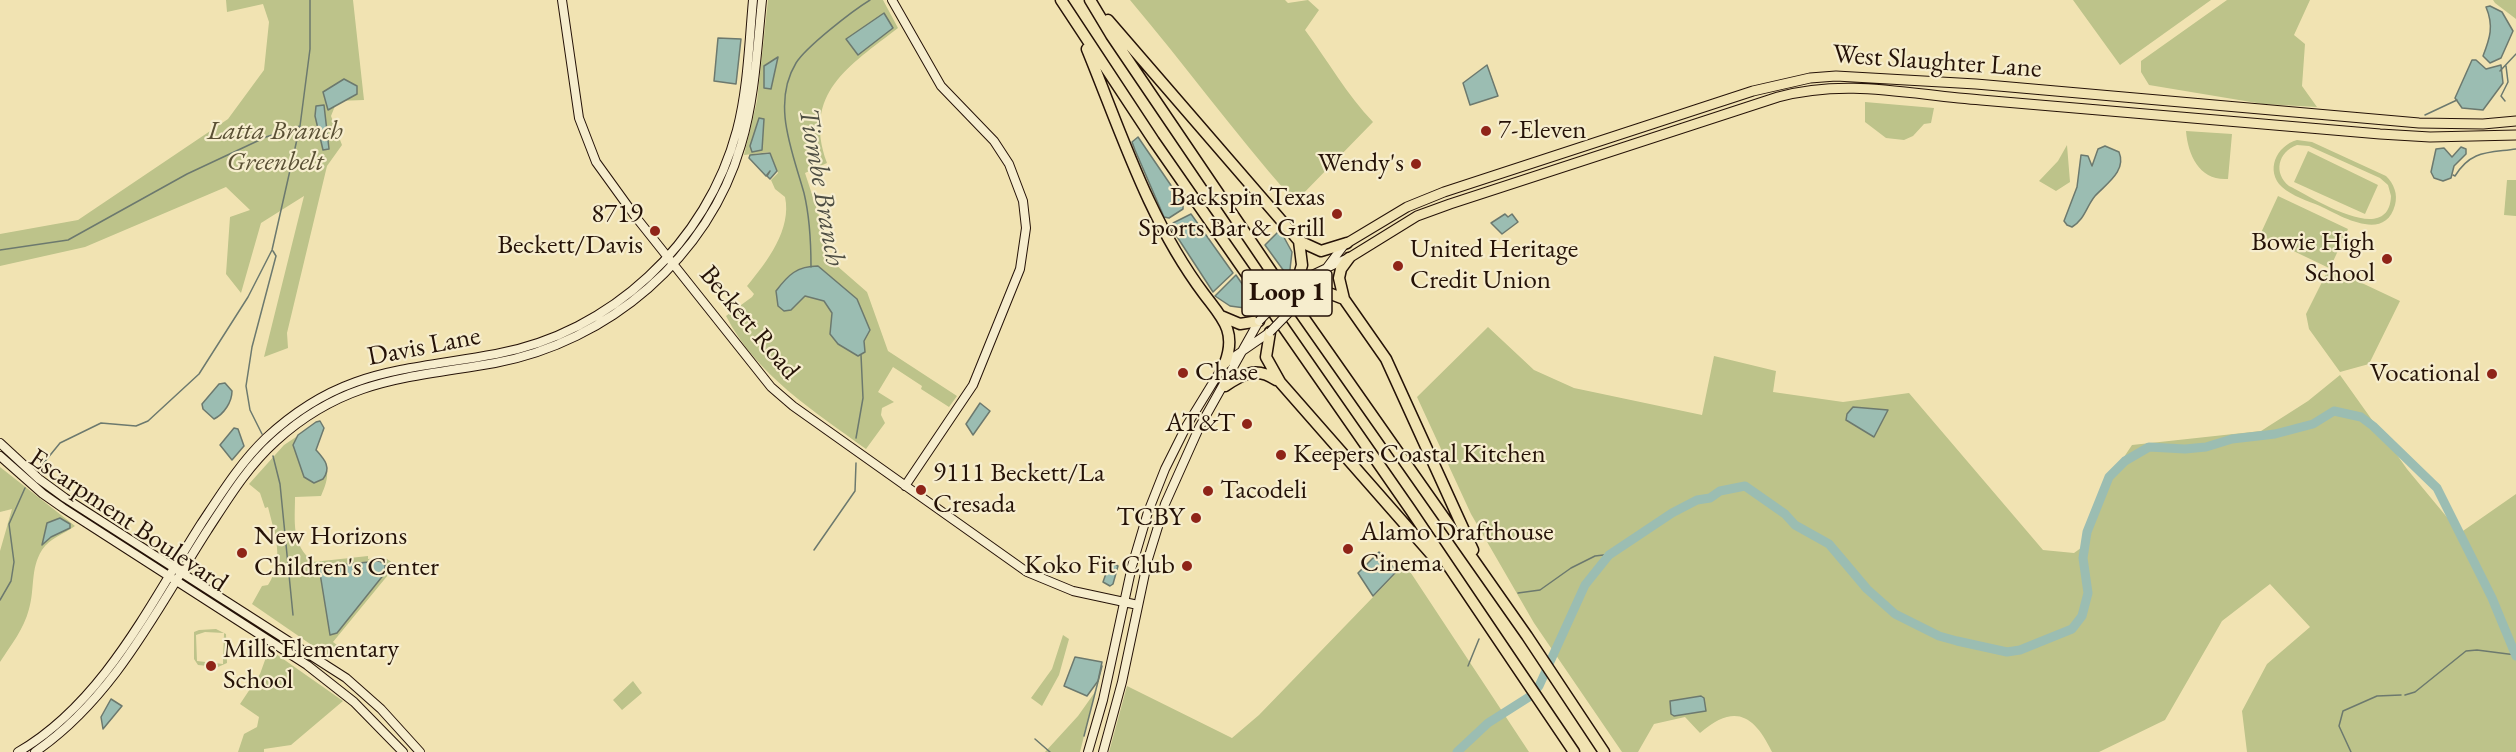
<!DOCTYPE html>
<html>
<head>
<meta charset="utf-8">
<style>
  body { margin:0 }
  canvas { display:block; background:#f1e3b2 }
</style>
</head>
<body>
<canvas width="2516" height="752"></canvas>
<script>
const g = document.querySelector('canvas').getContext('2d');
g.lineJoin = 'round';
function fill(path, color) {
  g.fillStyle = color;
  g.fill(path, 'evenodd');
}
function trace(path, color, width, dash) {
  g.strokeStyle = color;
  g.lineWidth = width;
  g.lineCap = dash ? 'butt' : 'round';
  g.setLineDash(dash || []);
  g.stroke(path);
}
function label(font, color, halo, rows, align = 'center') {
  g.font = font + ' "EB Garamond",serif';
  g.lineWidth = 4.5;
  g.setLineDash([]);
  g.textBaseline = 'middle';
  g.strokeStyle = halo;
  g.fillStyle = color;
  for (const [text, x, y, turn = 0] of rows) {
    g.save();
    g.translate(x, y);
    g.rotate((+turn || 0) * Math.PI / 180);
    g.textAlign = isNaN(turn) ? turn : align;
    if (halo) g.strokeText(text, 0, 0);
    g.fillText(text, 0, 0);
    g.restore();
  }
}
fill(new Path2D(`
  M226,0H353L364,100L337,101L331,116L342,145L327,166L287,333L288,348L264,357L304,196L261,223L241,293L226,274L230,217L250,210L226,187L85,247L0,266V234L78,220L228,119L264,70L269,22L263,4L227,12Z
  M768,0H883L898,28C849,66 802,93 827,163L805,173L824,231L828,258L867,292L888,351L957,396L949,407L921,389L922,386L893,367L878,392L894,402L882,408L881,415L885,423L866,449C814,411 756,375 726,316L752,297L754,294L747,286C767,262 792,229 785,197L775,189L771,180L778,173L770,152L744,155L757,101Z
  M1130,0H1285L1288,3L1308,0L1319,10L1305,30C1328,61 1347,95 1373,122L1297,200L1289,195C1234,132 1184,64 1130,0Z
  M2073,0H2211L2120,65Z
  M2227,0H2310L2294,35L2305,44L2302,86L2317,107L2263,104L2149,85L2141,72V61Z
  M2493,0H2516V19L2495,3Z
  M1865,102L1934,108L1931,123L1924,124L1913,136L1904,140L1886,138L1865,122Z
  M2186,131L2232,134L2228,179C2200,181 2188,156 2186,131Z
  M2297,140L2312,142L2386,176C2394,184 2398,194 2395,205C2385,243 2341,216 2320,206C2308,201 2292,196 2282,187C2265,171 2276,146 2297,140ZM2297,145L2309,146L2380,178L2388,185L2391,196C2389,248 2312,197 2289,186C2273,173 2278,152 2297,145Z
  M2067,145L2070,182L2056,191L2039,181L2058,161Z
  M2308,151L2378,185L2365,214L2294,182Z
  M2507,180H2516V216L2504,215Z
  M2278,196L2348,229L2330,268L2400,301L2369,364L2340,372L2309,329L2306,314L2329,268L2260,235Z
  M1488,327L1534,370L1574,388L1702,415L1714,356L1776,371L1773,392L1843,402L1909,393L2043,550L2074,553L2085,545L2108,481L2132,445L2261,431L2308,401L2340,375L2407,469L2460,533L2516,494V752H2247L2242,711L2267,664L2310,627L2270,584L2222,621L2165,720L2099,752H1772C1754,715 1735,703 1700,733L1685,717L1654,724L1638,752H1622L1534,623L1471,514L1417,397Z
  M320,421L324,430L318,440L316,450C330,466 330,476 321,496L295,497C295,522 291,544 313,562L368,556V559L384,557L393,563L388,575L333,642L341,648L332,659L252,604L262,586L268,585C285,559 275,536 268,507L265,508L260,493L249,484L284,445Z
  M0,467L75,526C64,534 50,538 42,550C30,569 35,589 29,609C24,629 11,645 0,662V551L12,509L0,512Z
  M1405,564L1529,752H1109L1127,686L1232,738L1259,715Z
  M216,629L226,634L227,663L218,667L198,665L194,659V632L199,630ZM205,632L224,633L223,664L197,661L196,635Z
  M1063,635L1069,639L1059,675L1042,706L1031,698L1052,669Z
  M269,649L343,701L291,745L264,749V752H238L244,734L257,727L259,717L240,704L260,674Z
  M633,681L642,693L622,710L613,700Z
  M1095,692L1080,752H1045L1078,716Z`), '#bdc38a');
const water = new Path2D(`
  M2490,6L2502,12L2513,31L2501,58L2490,63L2483,56C2490,38 2494,26 2486,7Z
  M884,13L893,28L858,55L846,39Z
  M718,38L741,39L736,84L714,81Z
  M778,57L771,89L764,88V66Z
  M2472,60H2476L2486,69L2501,65L2503,83L2483,110L2462,108L2455,98Z
  M1487,65L1498,96L1470,105L1463,83Z
  M344,79L357,86V94L328,110L323,92Z
  M324,105L329,149L323,150L315,116L316,106Z
  M759,118L764,119L762,150L752,152L750,146Z
  M1138,137L1183,203V209L1169,218L1164,217L1135,150L1132,142Z
  M2105,146L2119,152C2127,171 2106,184 2095,196C2086,207 2085,219 2072,227L2067,225L2064,221L2077,187L2081,155L2088,156L2092,166L2098,149Z
  M2461,147L2466,149V154L2454,166L2451,178L2443,181L2434,178L2431,172L2436,149L2444,148L2452,157Z
  M770,153L777,171L770,179L767,176L770,171L766,176L749,158L750,155Z
  M1191,214L1233,273L1213,292L1172,229L1173,223Z
  M1505,214L1508,217L1512,214L1518,222L1502,234L1491,223Z
  M1280,230L1292,252L1289,278L1265,245Z
  M818,266L857,299L870,330L864,341L865,352L858,356L838,344L830,334L832,313L824,301L805,296L791,310L784,311L778,306L776,291C788,275 797,266 818,266Z
  M1236,275L1260,310L1230,306L1215,296Z
  M225,383L232,391C232,402 224,414 214,419L203,409L202,404L219,384Z
  M980,403L990,411L973,435L966,424Z
  M1853,407L1888,410L1874,437L1846,420L1847,414Z
  M316,422L320,421L324,428L316,450C324,459 332,467 323,479L314,483L304,477L293,445L298,435Z
  M234,428L238,429L244,446L232,460L220,445Z
  M60,518L70,524V528L51,537L42,545L47,523Z
  M1379,552L1397,571L1373,596L1358,573Z
  M379,561L385,564V573L337,633L330,635L319,567Z
  M1110,562L1118,566L1113,584L1110,586L1103,582Z
  M1075,657L1102,662L1098,681L1087,696L1064,686Z
  M1701,696L1704,698L1706,711L1674,716L1671,714L1670,701Z
  M111,699L122,706L103,729L101,717Z`);
fill(water, '#9bbdb2');
trace(water, '#6c796e', 1.5);
trace(new Path2D(`
  M2500,71L2516,54
  M2505,101L2501,96L2508,82L2506,66
  M2425,115L2457,100
  M2453,175L2455,176C2471,150 2488,153 2516,149
  M0,250L68,240L187,174L266,137L300,126L310,49V0
  M811,267C811,242 810,218 804,193C793,153 771,104 796,63C806,47 852,11 870,0
  M262,434L250,410L246,386L252,347L276,256L273,251
  M856,438L863,398L861,355
  M273,456L280,484L293,615
  M38,470L60,443L101,423L136,426L148,421L199,374L248,297L272,250L300,126
  M814,550L855,491L856,463
  M1518,593L1540,590L1571,568L1595,556L1612,554
  M0,600L11,581L14,562L9,524L25,488
  M1468,666L1479,639
  M2405,695L2415,692L2466,651L2477,650L2516,655
  M1084,736L1102,666
  M1035,739L1050,752
  M2351,752L2339,726L2343,711L2377,696L2401,695`), '#6c796e', 1.5);
trace(new Path2D(`
  M1457,752L1488,723L1529,697L1539,686L1585,585L1609,555L1672,513L1697,500L1710,498L1720,491L1745,486L1785,514L1795,525L1829,544L1867,589L1895,614L1939,636L1957,641L2007,652L2020,650L2072,629L2082,616L2088,593L2083,558L2087,532L2109,477L2125,461L2149,447L2185,449L2206,447L2232,439L2275,434L2313,424L2334,411L2361,417L2373,426L2437,488L2492,598L2516,656`), '#9bbdb2', 9);
const secondary = new Path2D(`
  M562,0L579,118L596,162L635,216L771,387L793,406L1027,572L1073,591L1138,605
  M892,0L941,86L994,141L1009,164L1023,201L1026,228L1020,269L973,385L905,486
  M1297,282L1348,258
  M1307,294L1344,245
  M0,443L39,479L65,498L346,678L381,709L420,752
  M0,456L43,494L63,508L307,665L354,702L403,752
  M18,752C103,703 150,604 201,524C221,494 240,463 266,438C341,368 403,371 496,354C611,333 707,243 737,130C748,88 749,43 753,0
  M35,752C114,698 157,609 207,531C228,499 247,467 276,441C345,378 409,378 495,363C608,342 709,257 741,145C755,98 757,49 762,0
  M1088,752L1103,700L1132,566L1148,512L1165,469L1187,425L1225,363L1270,332
  M1103,752L1122,682L1148,559L1165,504L1199,428L1259,321`);
const primary = new Path2D(`
  M1347,243L1407,207L1444,192L1753,91L1810,78L1836,76L1976,84L2419,123L2483,124L2516,121
  M1349,258L1417,216L1450,204L1778,97C1848,78 1911,95 1981,100C2114,111 2247,123 2380,134L2430,137L2516,135`);
const highway = new Path2D(`
  M1061,0L1154,141L1410,509L1574,752
  M1090,0L1111,35L1273,274L1527,636L1604,752
  M1108,20L1299,241L1321,251L1347,243
  M1087,49C1121,132 1149,221 1204,294C1222,318 1237,331 1225,363
  M1349,258L1341,269L1339,278L1344,299L1386,359L1473,550
  M1297,282L1302,265L1299,241
  M1307,294L1326,292L1344,299
  M1221,316L1240,324L1259,321
  M1270,332L1266,357L1280,382L1438,562
  M1225,386C1243,374 1256,366 1276,380`);
trace(secondary, '#251207', 10);
trace(primary, '#251207', 11);
trace(highway, '#251207', 13);
trace(secondary, '#f6edcd', 8);
trace(primary, '#f1e3b2', 9);
trace(highway, '#f1e3b2', 10);
const secondaryBridge = new Path2D(`
  M1259,321L1297,282
  M1270,332L1307,294`);
trace(secondaryBridge, '#251207', 10, []);
trace(secondaryBridge, '#f6edcd', 8);
for (const [x, y, r, color] of [
  [1486,131,6,"#8f2418"],
  [1416,164,6,"#8f2418"],
  [1337,214,6,"#8f2418"],
  [655,231,6,"#8f2418"],
  [2387,259,6,"#8f2418"],
  [1398,266,6,"#8f2418"],
  [1183,373,6,"#8f2418"],
  [2492,374,6,"#8f2418"],
  [1247,424,6,"#8f2418"],
  [1281,455,6,"#8f2418"],
  [921,490,6,"#8f2418"],
  [1208,491,6,"#8f2418"],
  [1196,518,6,"#8f2418"],
  [1348,549,6,"#8f2418"],
  [242,553,6,"#8f2418"],
  [1187,566,6,"#8f2418"],
  [211,666,6,"#8f2418"]
]) {
  const dot = new Path2D();
  dot.arc(x, y, r, 0, 2 * Math.PI);
  g.fillStyle = color;
  g.fill(dot);
  trace(dot, '#f6edcd', 2);
}
for (const [x, y, w] of [
  [1287,293,90]
]) {
  const box = new Path2D();
  box.roundRect(x - w / 2, y - 23, w, 46, 4.5);
  g.fillStyle = '#f6edcd';
  g.fill(box);
  trace(box, '#251207', 1.5);
}
label('bold 26px', '#251207', null, [
  ["Loop 1",1287,293]
]);
label('27px', '#251207', '#f6edcd', [
  ["West Slaughter Lane",1937,62,4],
  ["Beckett Road",749,323,50],
  ["Davis Lane",424,347,-11],
  ["Escarpment Boulevard",128,521,34]
]);
label('27px', '#251207', '#f6edcd', [
  ["7-Eleven",1498,131],
  ["Wendy's",1404,164,"right"],
  ["Backspin Texas",1325,198,"right"],
  ["Sports Bar & Grill",1325,229,"right"],
  ["8719",643,215,"right"],
  ["Beckett/Davis",643,246,"right"],
  ["Bowie High",2375,243,"right"],
  ["School",2375,274,"right"],
  ["United Heritage",1410,250],
  ["Credit Union",1410,281],
  ["Chase",1195,373],
  ["Vocational",2480,374,"right"],
  ["AT&T",1235,424,"right"],
  ["Keepers Coastal Kitchen",1293,455],
  ["9111 Beckett/La",933,474],
  ["Cresada",933,505],
  ["Tacodeli",1220,491],
  ["TCBY",1184,518,"right"],
  ["Alamo Drafthouse",1360,533],
  ["Cinema",1360,564],
  ["New Horizons",254,537],
  ["Children's Center",254,568],
  ["Koko Fit Club",1175,566,"right"],
  ["Mills Elementary",223,650],
  ["School",223,681]
], 'left');
label('italic 27px', '#5a5035', '#f6edcd', [
  ["Latta Branch",275,132],
  ["Greenbelt",275,163]
]);
label('italic 28px', '#4e4e43', '#f6edcd', [
  ["Tiombe Branch",821,187,80]
]);
</script>
</body>
</html>
